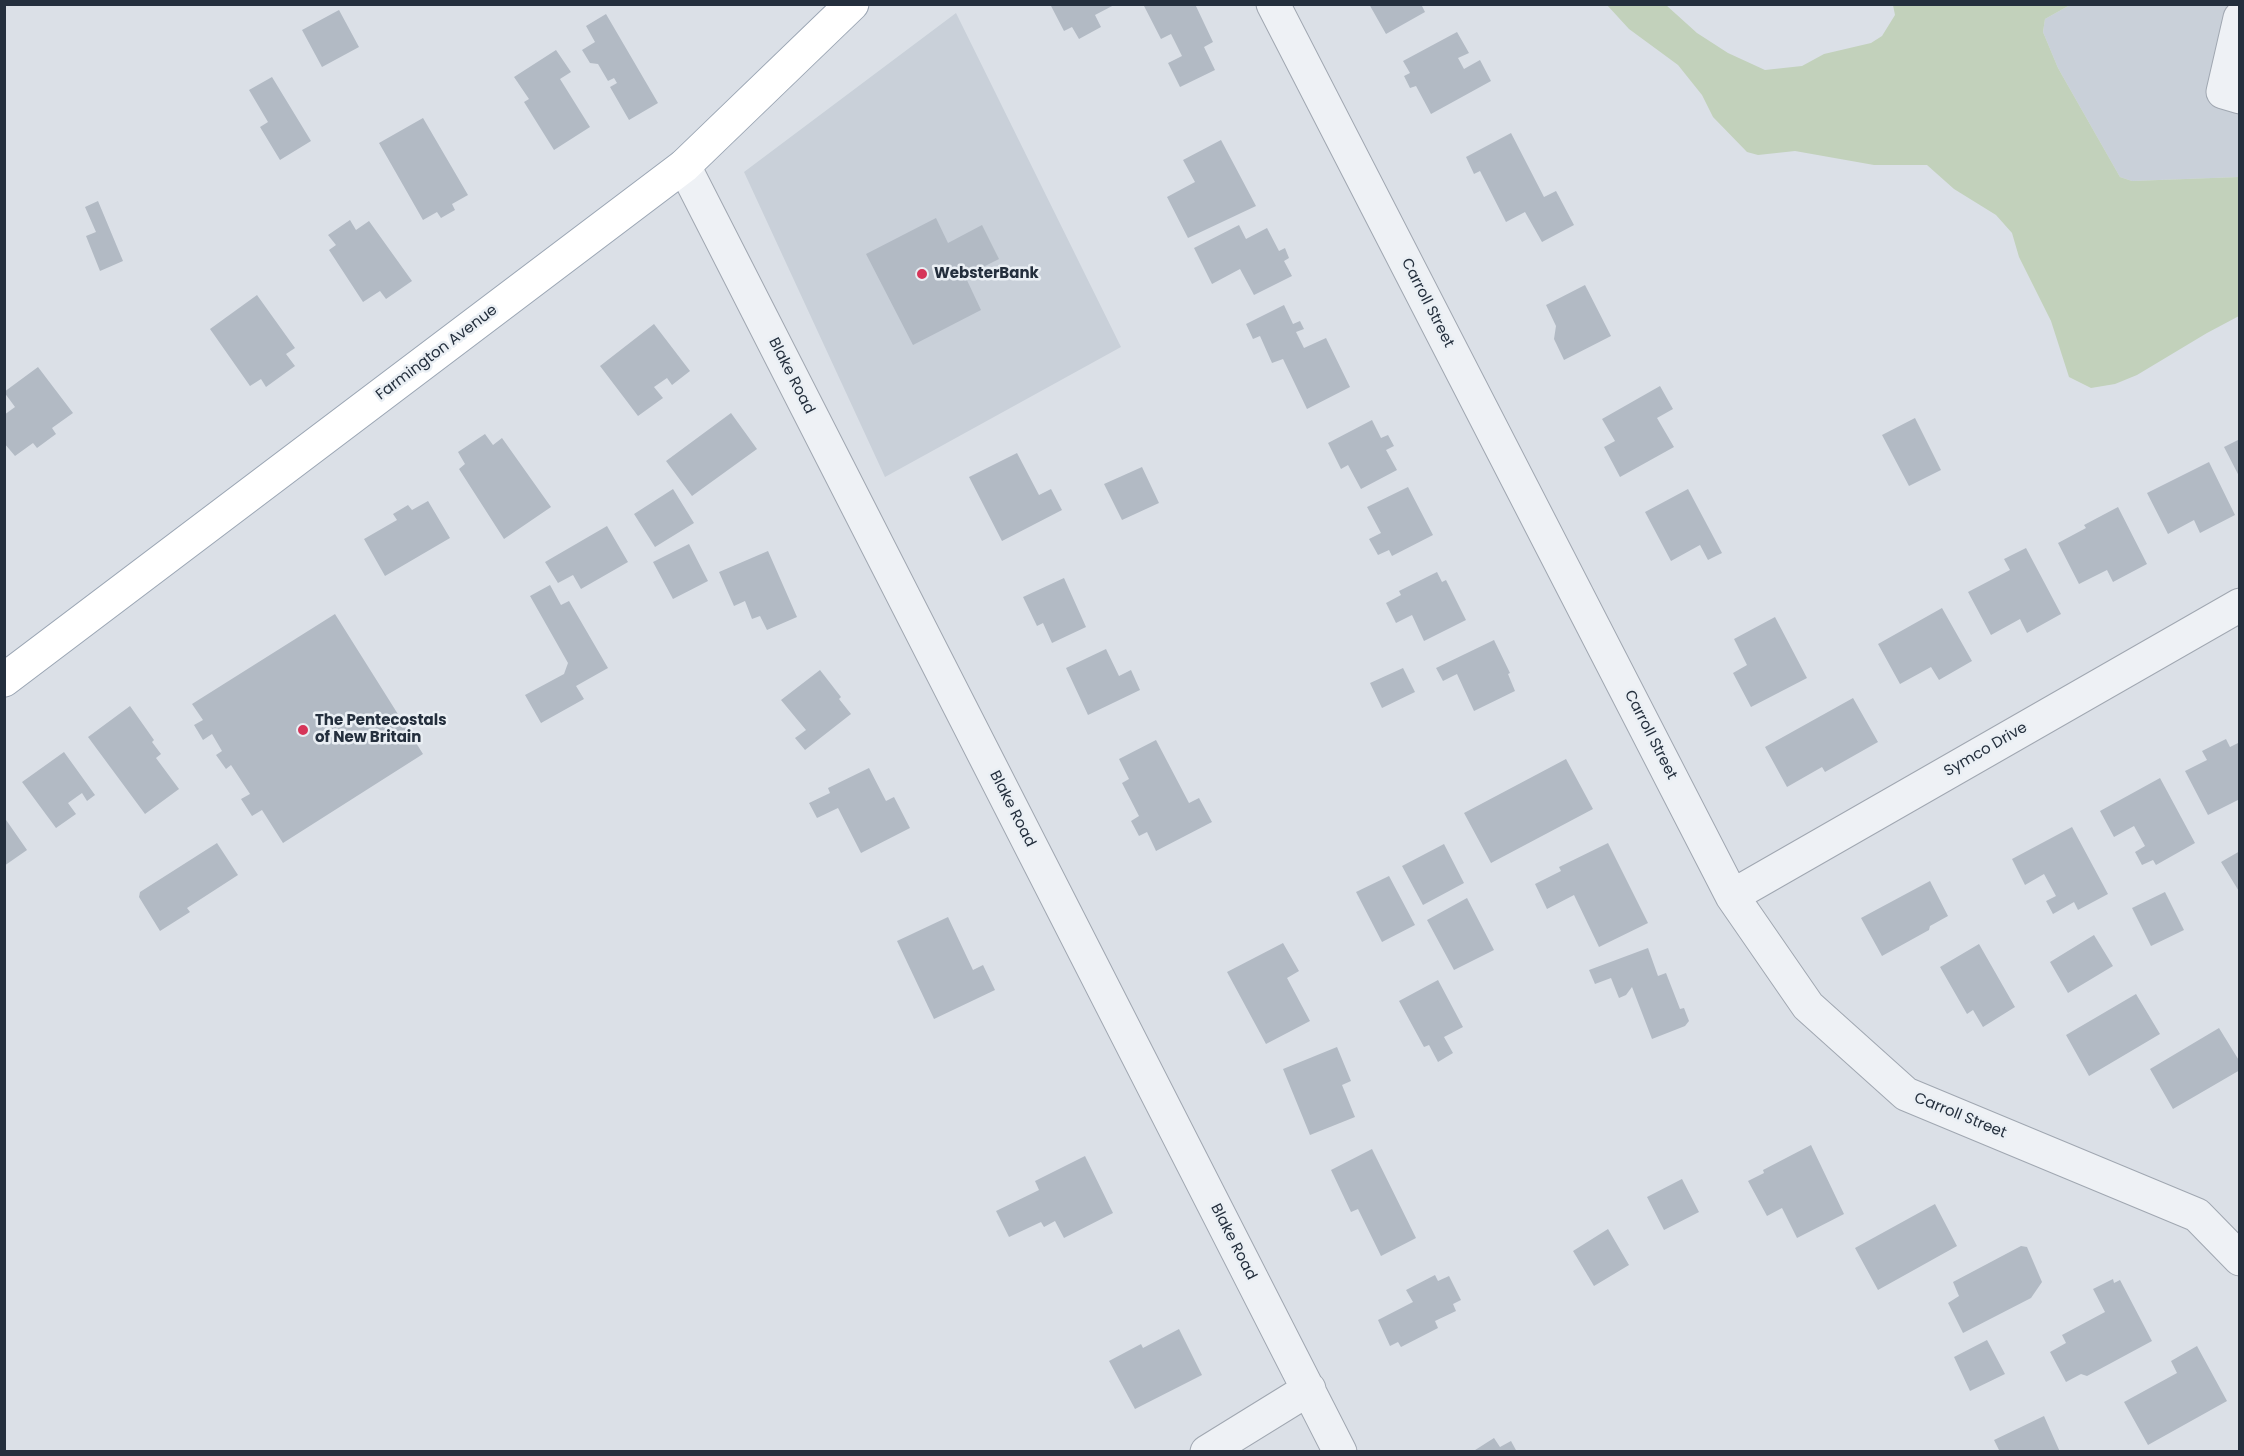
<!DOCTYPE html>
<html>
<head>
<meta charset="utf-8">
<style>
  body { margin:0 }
  #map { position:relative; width:2244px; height:1456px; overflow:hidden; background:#dbe0e7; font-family:Poppins,sans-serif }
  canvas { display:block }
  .frame { position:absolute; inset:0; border:6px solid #242f3d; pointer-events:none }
</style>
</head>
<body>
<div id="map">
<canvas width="2244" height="1456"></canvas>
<div class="frame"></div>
</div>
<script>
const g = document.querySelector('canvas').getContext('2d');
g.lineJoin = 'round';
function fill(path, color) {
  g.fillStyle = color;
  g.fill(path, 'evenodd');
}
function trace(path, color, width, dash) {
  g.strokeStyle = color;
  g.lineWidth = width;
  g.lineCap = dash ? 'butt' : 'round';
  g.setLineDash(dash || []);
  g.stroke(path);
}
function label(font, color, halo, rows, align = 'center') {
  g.font = font + ' Poppins,sans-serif';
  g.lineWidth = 5;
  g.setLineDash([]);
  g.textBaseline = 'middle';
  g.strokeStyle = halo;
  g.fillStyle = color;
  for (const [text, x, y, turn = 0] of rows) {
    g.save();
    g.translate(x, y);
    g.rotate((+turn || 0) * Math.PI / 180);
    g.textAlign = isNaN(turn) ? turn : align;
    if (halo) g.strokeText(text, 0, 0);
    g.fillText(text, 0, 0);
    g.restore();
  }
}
fill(new Path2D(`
  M2070,5H2239V177L2132,181L2120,177L2058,68L2043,32L2045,19Z
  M956,13L1121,347L885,477L744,172Z`), '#c9d0d9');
fill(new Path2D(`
  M1607,5H1666L1697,33L1728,53L1765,70L1802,66L1824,54L1871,43L1882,36L1895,15L1893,5H2070L2045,19L2043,32L2058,68L2120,177L2132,181L2239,177V316L2207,333L2137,375L2115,384L2091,388L2069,377L2051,321L2019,257L2012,233L1996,215L1954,189L1927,165H1874L1795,151L1758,155L1747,152L1713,117L1702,95L1678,65L1629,29Z`), '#c2d1bb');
fill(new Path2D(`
  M1050,4H1116L1095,15L1101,27L1079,39L1072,27L1064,31Z
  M1143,4H1195L1213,42L1204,47L1215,70L1180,87L1168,63L1182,56L1171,34L1161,39Z
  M1369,4H1421L1425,12L1386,34Z
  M339,10L359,47L322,67L302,30Z
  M606,14L658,103L629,120L610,87L617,83L614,78L608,81L598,64L590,63L582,50L595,42L586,26Z
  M1457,32L1469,53L1458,58L1464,69L1480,60L1491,81L1431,114L1416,86L1410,88L1404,76L1410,73L1403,61Z
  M556,50L571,72L560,79L590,127L554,150L524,102L529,99L514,77Z
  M272,77L311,141L280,160L260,127L268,122L249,90Z
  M423,118L468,195L452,204L455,210L441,218L437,212L423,220L379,143Z
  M1511,133L1544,197L1556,191L1574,225L1542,242L1525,212L1506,222L1480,171L1474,174L1466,157Z
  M1221,140L1256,206L1188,238L1167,197L1195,182L1183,160Z
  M98,201L123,261L100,271L86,236L96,232L85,207Z
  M936,218L948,243L982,225L999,259L965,276L981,310L913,345L866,254Z
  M350,220L356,230L369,221L412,281L386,299L380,291L363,302L329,250L336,245L328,235Z
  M1239,225L1246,239L1267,228L1279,251L1285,248L1289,258L1284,261L1292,276L1254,295L1240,269L1212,284L1194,248Z
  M1585,285L1611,336L1564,360L1554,339L1556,326L1546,305Z
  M257,295L295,348L286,354L295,366L266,387L261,379L250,386L210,329Z
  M1284,305L1293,324L1300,321L1304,329L1296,332L1304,348L1326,338L1350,387L1307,409L1283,359L1272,363L1260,336L1253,339L1246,324Z
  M654,324L690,371L672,385L667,378L654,387L663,398L638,416L600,366Z
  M38,367L73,413L52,428L56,434L37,448L33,443L15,456L4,443V415L15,407L4,392Z
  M1660,386L1673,409L1657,418L1674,447L1620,477L1604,447L1615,441L1602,419Z
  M731,413L757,449L692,496L666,461Z
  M1915,418L1941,470L1909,486L1882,435Z
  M1372,420L1381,438L1388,435L1394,446L1386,450L1397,470L1361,489L1348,465L1341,469L1328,443Z
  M485,434L493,445L502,438L551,507L504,539L459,469L465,464L458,452Z
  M2240,439V478L2224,447Z
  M1017,453L1039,495L1051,489L1062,510L1002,541L969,477Z
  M2209,462L2235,515L2200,533L2194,520L2168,534L2147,493Z
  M1142,467L1159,503L1122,520L1104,484Z
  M1408,487L1433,535L1392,556L1389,550L1378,555L1369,539L1381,533L1367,507Z
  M673,489L694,523L655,547L634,514Z
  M1688,489L1722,553L1708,560L1700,545L1671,561L1645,512Z
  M428,501L450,538L385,576L364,539L397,520L393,514L408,505L412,510Z
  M2118,507L2147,564L2113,582L2107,570L2079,584L2058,543L2086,528L2084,525Z
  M607,526L628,562L581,589L573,575L558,583L545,562Z
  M689,544L708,581L673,599L653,562Z
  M2026,548L2061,614L2027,633L2020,619L1991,635L1968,592L2010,570L2004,559Z
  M768,551L797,617L767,630L760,616L752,619L745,601L734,606L719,572Z
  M1437,572L1442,582L1446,580L1466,620L1424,641L1412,615L1396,623L1386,603L1401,595L1399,591Z
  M1064,578L1086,627L1052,643L1043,623L1037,626L1023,597Z
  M550,585L561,605L569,601L608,668L576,686L584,699L541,723L525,695L564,674L568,663L530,596Z
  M1942,608L1972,661L1939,680L1931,667L1900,684L1878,644Z
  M335,614L423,754L283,843L262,810L252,816L241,799L250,794L231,765L226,769L216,755L222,751L212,734L203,740L194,725L203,720L192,704Z
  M1775,617L1807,678L1751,707L1733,673L1747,665L1734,639Z
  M1494,640L1510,673L1508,674L1515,691L1474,711L1457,674L1443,681L1436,668Z
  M1106,649L1119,676L1131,670L1140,690L1088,715L1066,668Z
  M1403,668L1415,692L1382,708L1370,683Z
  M820,670L841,697L839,699L851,714L805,750L795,738L806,730L781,700Z
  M1853,698L1878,742L1825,772L1822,767L1787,787L1765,747Z
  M130,706L154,740L152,742L161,754L156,758L179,789L145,814L88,737Z
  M2226,739L2230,747L2240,742V799L2208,815L2185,771L2207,760L2202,751Z
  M1156,740L1189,803L1199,798L1212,822L1156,851L1147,832L1139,836L1131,821L1139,816L1122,783L1129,779L1119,759Z
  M64,752L95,795L87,801L82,793L68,803L76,814L56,828L22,782Z
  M1566,759L1593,809L1491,863L1464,813Z
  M869,768L886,801L894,797L910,828L861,853L838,808L817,818L809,803L830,793L828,788Z
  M2160,778L2195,843L2156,865L2153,860L2142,865L2135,852L2145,846L2134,826L2114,837L2100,811Z
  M4,817L27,850L4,866Z
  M2072,827L2108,894L2078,910L2074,902L2053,914L2046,901L2056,896L2044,874L2025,885L2012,859Z
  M217,843L238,875L187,908L190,912L160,931L139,897L140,892Z
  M1608,843L1648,923L1599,947L1574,895L1547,909L1535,884L1561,871L1559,867Z
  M1444,844L1464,883L1423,905L1402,866Z
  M2240,851V893L2221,862Z
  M1389,876L1415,925L1382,942L1356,892Z
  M1930,881L1948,916L1930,926L1929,930L1882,956L1861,918Z
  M2165,892L2184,930L2151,946L2132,908Z
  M1467,898L1494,950L1454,970L1427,920Z
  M948,917L973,970L983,965L995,990L934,1019L897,941Z
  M2094,935L2113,966L2068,993L2050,962Z
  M1283,943L1299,971L1287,978L1310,1021L1266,1044L1227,972Z
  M1979,944L2015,1007L1983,1027L1973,1010L1967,1014L1940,967Z
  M1648,948L1658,976L1666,973L1680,1009L1684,1008L1689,1021L1685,1026L1652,1039L1632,987L1626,995L1619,998L1611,978L1595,984L1589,970Z
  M1438,980L1463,1027L1444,1037L1453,1053L1438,1062L1429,1045L1424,1047L1399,1001Z
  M2136,994L2160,1034L2089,1076L2066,1035Z
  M2219,1028L2240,1062V1070L2173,1109L2150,1069Z
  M1337,1047L1351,1081L1342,1085L1355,1117L1310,1135L1283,1069Z
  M1811,1145L1844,1214L1797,1238L1782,1208L1767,1216L1748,1181L1764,1173L1763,1170Z
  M1372,1149L1416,1238L1381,1256L1358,1209L1351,1212L1331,1170Z
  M1085,1156L1113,1213L1064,1238L1055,1221L1044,1227L1041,1222L1009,1237L996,1211L1039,1190L1035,1181Z
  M1682,1179L1699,1212L1664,1230L1647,1197Z
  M1935,1204L1957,1246L1878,1290L1855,1248Z
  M1608,1229L1629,1265L1594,1286L1573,1251Z
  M2021,1246L2027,1247L2042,1282L2031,1298L1963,1333L1948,1303L1959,1296L1953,1282Z
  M1435,1275L1438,1281L1449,1276L1461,1300L1453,1304L1456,1311L1435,1321L1438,1328L1401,1347L1398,1342L1390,1346L1378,1320L1413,1302L1406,1290Z
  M2113,1279L2114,1283L2120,1280L2152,1341L2087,1376L2081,1374L2066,1382L2050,1352L2066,1343L2062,1335L2105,1312L2093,1289Z
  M1179,1329L1202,1375L1135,1409L1109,1361L1141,1344L1143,1348Z
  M1987,1340L2005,1374L1970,1391L1954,1357Z
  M2197,1346L2227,1401L2148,1445L2124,1402L2177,1373L2171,1361Z
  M2044,1416L2060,1452H2000L1994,1440Z
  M1494,1438L1500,1447L1511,1441L1517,1452H1472Z`), '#b2bac4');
const minor = new Path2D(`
  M1273,4L1732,896L1808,1006L1906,1094L2197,1215L2240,1259
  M2240,18L2223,92L2240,97
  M684,166L1340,1452
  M1732,896L2240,605
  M1207,1452L1309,1389`);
const major = new Path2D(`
  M4,680L684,166L852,4`);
trace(minor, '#a0a7b1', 35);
trace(major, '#9aa5b3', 35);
trace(minor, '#eef1f5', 33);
trace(major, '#fff', 33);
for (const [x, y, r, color] of [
  [922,274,6,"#d63559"],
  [303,730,6,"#d63559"]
]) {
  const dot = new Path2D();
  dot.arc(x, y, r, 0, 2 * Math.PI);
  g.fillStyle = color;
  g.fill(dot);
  trace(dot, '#eaeff4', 2);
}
label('bold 15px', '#242f3d', '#eaeff4', [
  ["WebsterBank",934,274],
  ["The Pentecostals",315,721],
  ["of New Britain",315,738]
], 'left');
label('15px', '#242f3d', '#eaeff4', [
  ["Carroll Street",1427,303,63],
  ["Farmington Avenue",437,353,-37],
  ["Blake Road",791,376,63],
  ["Carroll Street",1650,735,63],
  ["Symco Drive",1986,750,-30],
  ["Blake Road",1012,809,63],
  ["Carroll Street",1960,1116,22],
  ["Blake Road",1233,1242,63]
]);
</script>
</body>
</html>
